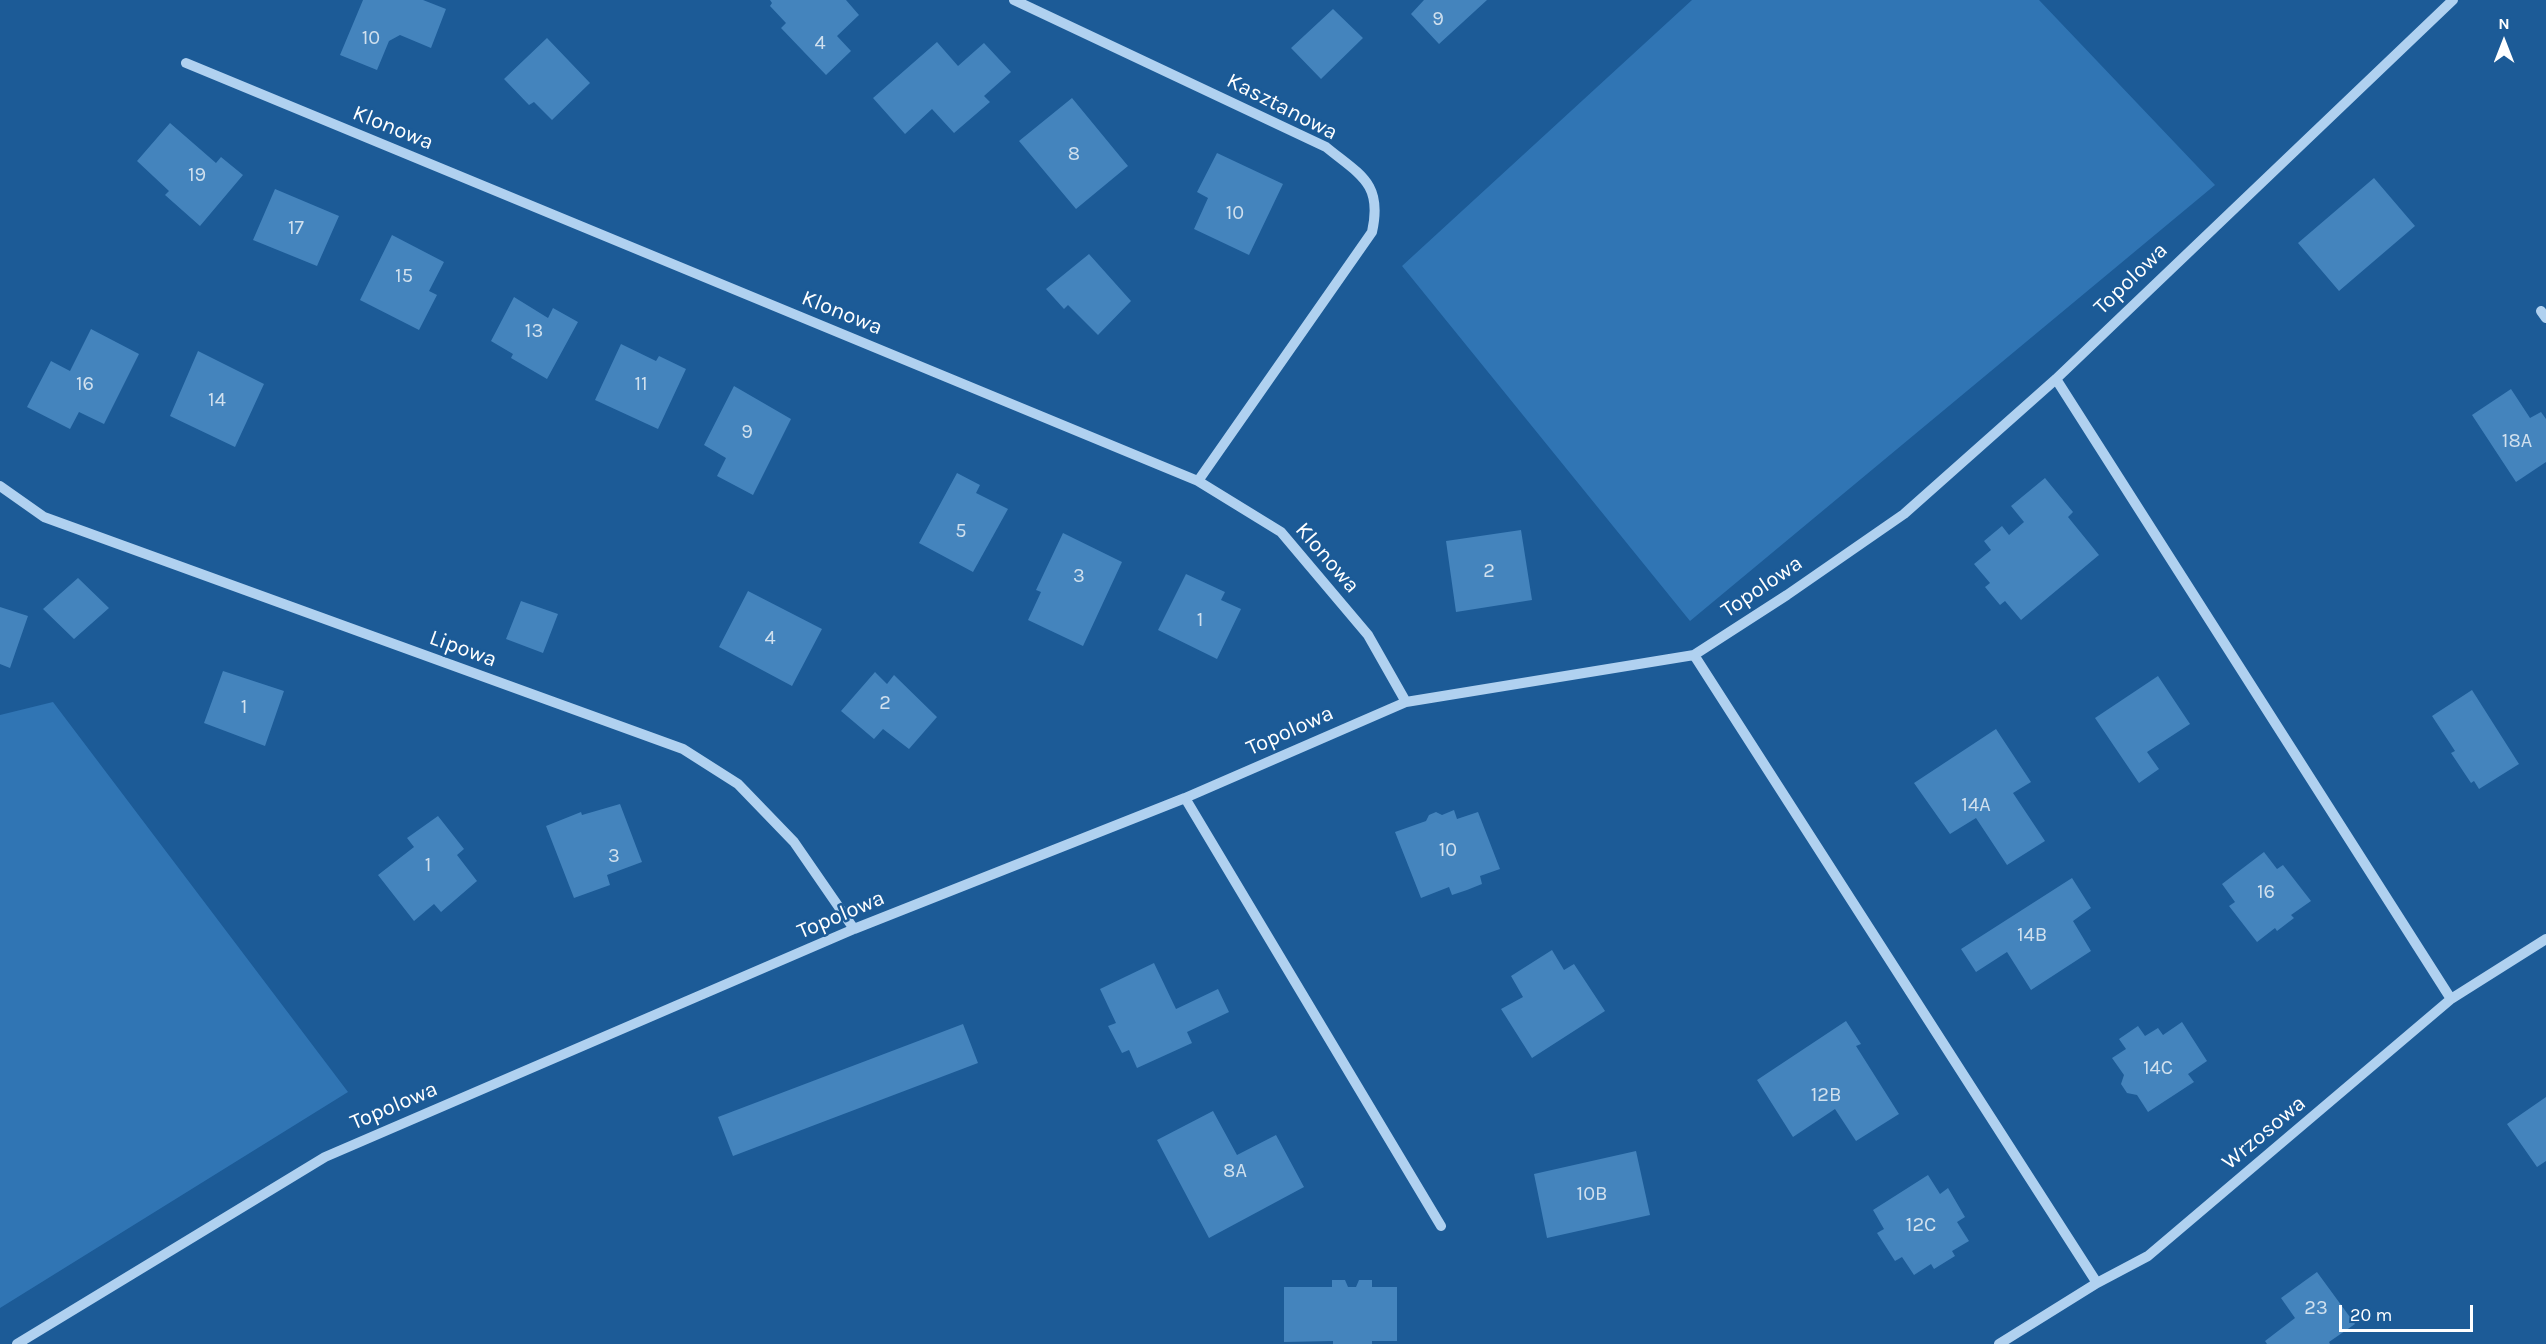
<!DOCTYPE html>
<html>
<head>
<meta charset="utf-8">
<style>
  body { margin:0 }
  #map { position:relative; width:2546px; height:1344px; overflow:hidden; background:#1c5b97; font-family:Karla,sans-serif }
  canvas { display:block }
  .north { position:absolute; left:2474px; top:12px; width:60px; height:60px; -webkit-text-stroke:4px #1c5b97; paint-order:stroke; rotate:0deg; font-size:16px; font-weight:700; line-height:24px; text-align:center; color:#fff }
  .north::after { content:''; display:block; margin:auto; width:21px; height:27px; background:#fff; clip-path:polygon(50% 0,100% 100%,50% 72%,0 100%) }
  .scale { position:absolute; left:2339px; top:1305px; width:134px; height:27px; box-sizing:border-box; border:3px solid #fff; border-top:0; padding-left:8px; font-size:18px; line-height:21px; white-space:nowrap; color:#fff; -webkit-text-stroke:4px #1c5b97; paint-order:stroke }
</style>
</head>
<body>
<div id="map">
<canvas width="2546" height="1344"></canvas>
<div class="north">N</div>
<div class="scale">20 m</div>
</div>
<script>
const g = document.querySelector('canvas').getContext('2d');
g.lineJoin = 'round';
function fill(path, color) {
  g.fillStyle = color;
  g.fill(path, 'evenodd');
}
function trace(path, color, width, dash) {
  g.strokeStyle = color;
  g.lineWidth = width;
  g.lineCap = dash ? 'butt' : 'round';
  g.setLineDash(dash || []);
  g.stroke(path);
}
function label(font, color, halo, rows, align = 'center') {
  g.font = font + ' Karla,sans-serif';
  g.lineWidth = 5;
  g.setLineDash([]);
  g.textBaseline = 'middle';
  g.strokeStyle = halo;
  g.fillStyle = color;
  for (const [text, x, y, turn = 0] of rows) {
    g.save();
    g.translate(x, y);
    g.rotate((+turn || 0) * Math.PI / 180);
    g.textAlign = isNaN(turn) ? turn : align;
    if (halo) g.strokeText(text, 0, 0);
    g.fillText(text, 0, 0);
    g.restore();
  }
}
fill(new Path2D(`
  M1692,0H2039L2215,185L1690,621L1402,266Z
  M53,702L348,1092L0,1308V715Z`), '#3075b4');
fill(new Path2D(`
  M363,0H423L446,9L431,48L400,35L389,41L377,70L340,55Z
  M770,0H846L859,15L837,36L851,51L826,75L781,28L786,23L770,6L772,3Z
  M1424,0H1487L1439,44L1411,14Z
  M1333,9L1363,38L1321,79L1291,48Z
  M547,38L590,83L552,120L534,102L529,105L504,79Z
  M937,42L958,66L984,43L1011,72L984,96L990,102L954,133L932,109L905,134L873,98Z
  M1072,98L1128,166L1076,209L1019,141Z
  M170,123L216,163L221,157L243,175L200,226L165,195L169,191L137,161Z
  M1217,153L1283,184L1249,255L1194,229L1208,198L1197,192Z
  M2374,178L2415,226L2339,291L2298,243Z
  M275,189L339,216L317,266L253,240Z
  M392,235L444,262L429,291L437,295L419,330L360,300Z
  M1089,254L1131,301L1098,335L1068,305L1064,309L1046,289Z
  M514,297L548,318L553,308L578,322L547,379L511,358L513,354L491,341Z
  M91,329L139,354L104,424L79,412L70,429L27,407L51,361L70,371Z
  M621,344L656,361L659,356L686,369L658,429L595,400Z
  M198,351L264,384L235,447L170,416Z
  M734,386L791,419L753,495L717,476L726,458L704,445Z
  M2511,389L2530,418L2541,412L2546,419V462L2516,482L2472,415Z
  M957,473L980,485L976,493L1008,509L973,572L919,543Z
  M2045,478L2073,512L2068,517L2099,555L2021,620L2005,601L2000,605L1985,587L1990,583L1974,564L1991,550L1984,541L2002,526L2009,535L2024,522L2011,506Z
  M1521,530L1532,600L1456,612L1446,541Z
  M1063,533L1122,562L1083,646L1028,620L1041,592L1036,590Z
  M1186,574L1225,592L1221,600L1241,609L1217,659L1158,630Z
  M78,578L109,608L74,639L43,609Z
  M748,591L822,629L792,686L719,647Z
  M521,601L558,614L543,653L506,639Z
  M0,607L28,616L10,668L0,664Z
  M223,671L284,691L265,746L204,723Z
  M875,672L887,684L894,675L937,717L909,749L883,729L874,739L841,711Z
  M2158,676L2190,724L2147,752L2159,769L2139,783L2095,718Z
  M2472,690L2519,764L2479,789L2474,781L2471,783L2451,753L2455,751L2432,716Z
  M1996,729L2031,782L2013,793L2045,841L2007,865L1976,818L1950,834L1914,783Z
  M620,804L642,862L607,875L610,885L574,898L546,826L581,812L582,815Z
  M1454,810L1457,819L1478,812L1500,869L1480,876L1482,884L1467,890L1452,895L1449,887L1421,898L1395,832L1426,821L1429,815L1436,812L1442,815Z
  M438,816L464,849L457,855L477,881L441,912L434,904L414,921L378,875L414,847L407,838Z
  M2264,852L2277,869L2283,865L2311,901L2291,915L2294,918L2277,931L2275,928L2257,942L2229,906L2235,902L2222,884Z
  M2072,878L2091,908L2073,921L2091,951L2031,990L2007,952L1976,972L1961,949Z
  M1552,950L1564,970L1574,964L1605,1011L1532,1058L1501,1009L1523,997L1511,976Z
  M1154,963L1176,1009L1218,989L1229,1012L1187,1032L1192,1043L1137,1068L1129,1050L1122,1053L1108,1026L1116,1023L1100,989Z
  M1846,1021L1861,1044L1856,1046L1899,1114L1856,1141L1835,1109L1793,1137L1757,1080Z
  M2182,1022L2207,1061L2188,1074L2194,1082L2148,1112L2137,1095L2127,1093L2121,1084L2124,1075L2112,1058L2126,1049L2119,1039L2138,1026L2145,1036L2158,1028L2163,1035Z
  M963,1024L978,1063L733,1156L718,1117Z
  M2546,1097V1161L2537,1167L2507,1124Z
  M1213,1111L1237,1155L1276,1135L1304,1187L1209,1238L1157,1140Z
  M1636,1151L1650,1215L1547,1238L1534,1174Z
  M1928,1175L1940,1194L1948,1188L1965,1217L1957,1222L1969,1241L1952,1251L1955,1256L1934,1269L1931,1264L1914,1275L1902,1257L1895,1261L1877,1233L1884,1229L1873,1210Z
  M2317,1272L2355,1324L2329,1342L2330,1344H2267L2265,1341L2295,1318L2281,1298Z
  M1332,1280H1345L1348,1287H1356L1359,1280H1372V1287H1397V1341H1372V1344H1333V1341L1284,1342V1287H1332Z`), '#4484bd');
trace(new Path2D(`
  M1014,0L1326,147C1360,175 1383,183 1372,232L1198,481
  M186,63L1198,481L1281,532L1368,635L1406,702
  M2541,311L2546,318
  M2056,379L2451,999
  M0,486L44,517L683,749L738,784L794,842L854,929
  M1694,655L2097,1283
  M1185,798L1441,1226
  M17,1344L325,1157L854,929L1185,798L1406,702L1694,655L1787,595L1904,514L2056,379L2453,0
  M1999,1344L2097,1283L2148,1256L2451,999L2546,939`), '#b0d1f0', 10);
label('20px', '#d0e0ee', null, [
  ["9",1438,19],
  ["10",371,38],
  ["4",820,43],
  ["8",1074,154],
  ["19",197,175],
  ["10",1235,213],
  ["17",296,228],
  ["15",404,276],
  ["13",534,331],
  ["16",85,384],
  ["11",641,384],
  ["14",217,400],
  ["9",747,432],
  ["18A",2517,441],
  ["5",961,531],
  ["2",1489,571],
  ["3",1079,576],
  ["1",1200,620],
  ["4",770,638],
  ["2",885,703],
  ["1",244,707],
  ["14A",1976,805],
  ["10",1448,850],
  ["3",614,856],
  ["1",428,865],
  ["16",2266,892],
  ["14B",2032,935],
  ["14C",2158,1068],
  ["12B",1826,1095],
  ["8A",1235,1171],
  ["10B",1592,1194],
  ["12C",1921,1225],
  ["23",2316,1308]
]);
label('22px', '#fff', '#1c5b97', [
  ["Kasztanowa",1282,107,27],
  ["Klonowa",393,128,22],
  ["Topolowa",2131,279,-44],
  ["Klonowa",842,313,22],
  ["Klonowa",1327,558,49],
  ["Topolowa",1762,587,-34],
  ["Lipowa",463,649,20],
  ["Topolowa",1290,731,-24],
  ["Topolowa",841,915,-23],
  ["Topolowa",394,1106,-23],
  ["Wrzosowa",2264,1133,-40]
]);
</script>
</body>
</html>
